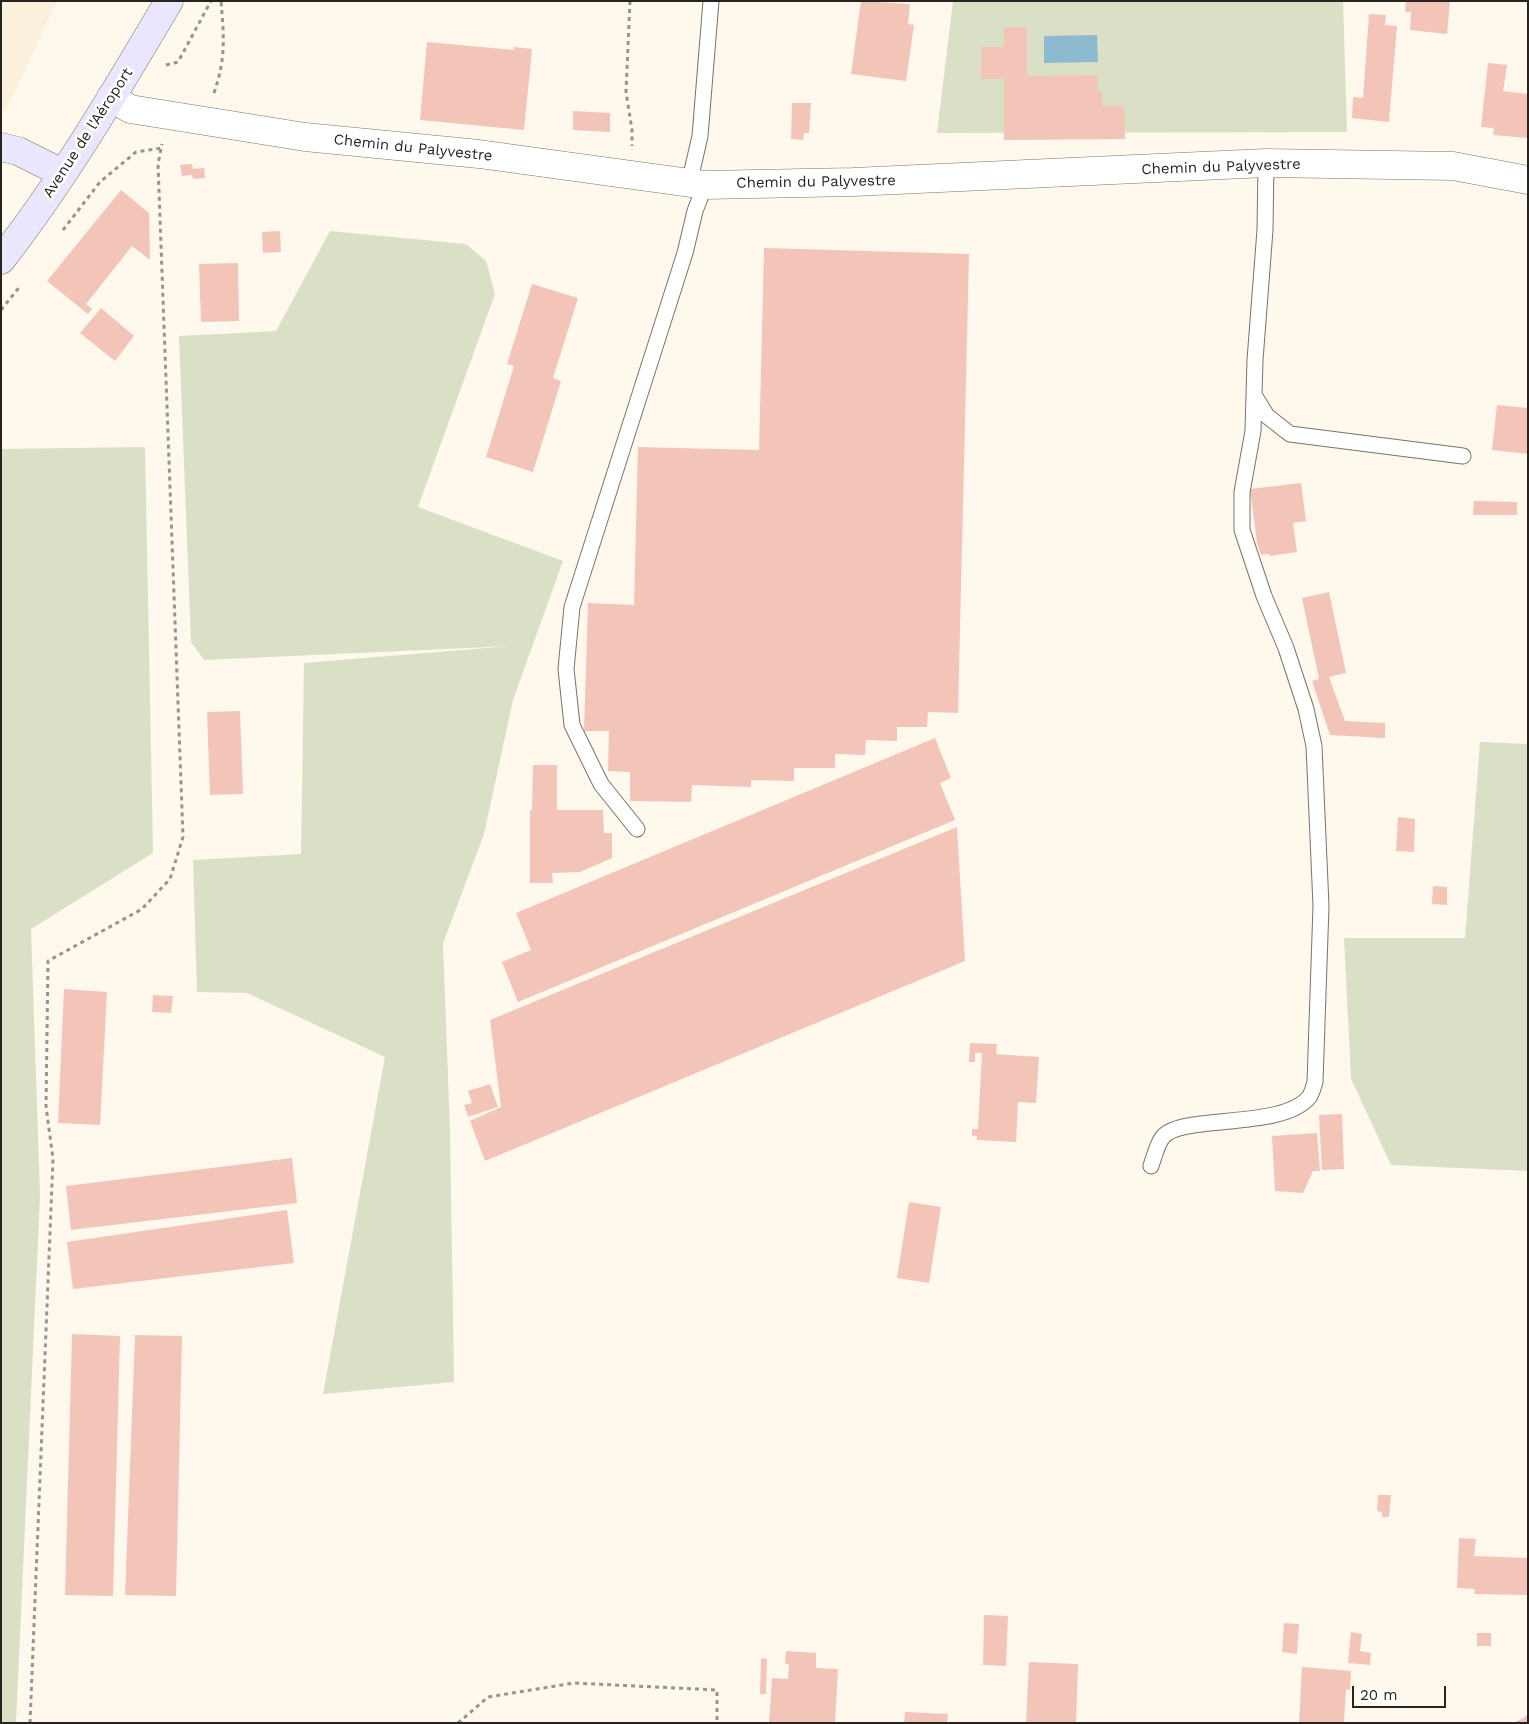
<!DOCTYPE html>
<html>
<head>
<meta charset="utf-8">
<style>
  body { margin:0 }
  #map { position:relative; width:1529px; height:1724px; overflow:hidden; background:#fef8ed; font-family:"Work Sans",sans-serif }
  canvas { display:block }
  .frame { position:absolute; inset:0; border:2px solid #272420; pointer-events:none }
  .scale { position:absolute; left:1352px; top:1686px; width:94px; height:22px; box-sizing:border-box; border:2px solid #272420; border-top:0; padding-left:6px; font-size:15px; line-height:18px; white-space:nowrap; color:#272420; -webkit-text-stroke:4px #fff; paint-order:stroke }
</style>
</head>
<body>
<div id="map">
<canvas width="1529" height="1724"></canvas>
<div class="frame"></div>
<div class="scale">20 m</div>
</div>
<script>
const g = document.querySelector('canvas').getContext('2d');
g.lineJoin = 'round';
function fill(path, color) {
  g.fillStyle = color;
  g.fill(path, 'evenodd');
}
function trace(path, color, width, dash) {
  g.strokeStyle = color;
  g.lineWidth = width;
  g.lineCap = dash ? 'butt' : 'round';
  g.setLineDash(dash || []);
  g.stroke(path);
}
function label(font, color, halo, rows, align = 'center') {
  g.font = font + ' "Work Sans",sans-serif';
  g.lineWidth = 5;
  g.setLineDash([]);
  g.textBaseline = 'middle';
  g.strokeStyle = halo;
  g.fillStyle = color;
  for (const [text, x, y, turn = 0] of rows) {
    g.save();
    g.translate(x, y);
    g.rotate((+turn || 0) * Math.PI / 180);
    g.textAlign = isNaN(turn) ? turn : align;
    if (halo) g.strokeText(text, 0, 0);
    g.fillText(text, 0, 0);
    g.restore();
  }
}
fill(new Path2D(`
  M1,1H57L7,109H1Z`), '#fbf0dc');
fill(new Path2D(`
  M953,1H1343L1347,132L937,133Z
  M330,231L466,244L486,261L495,294L418,507L563,561L513,700L484,834L443,943L450,1130L454,1382L323,1394L385,1057L247,993L197,992L193,860L301,854L304,663L511,646L204,660L191,642L179,336L276,331Z
  M145,447L153,853L31,929L40,1196L16,1723H1V449Z
  M1480,742L1528,744V1171L1391,1165L1351,1079L1344,938H1465Z`), '#d9e0c5');
fill(new Path2D(`
  M1097,35L1098,62L1044,63V36Z`), '#8ebacf');
fill(new Path2D(`
  M861,1L910,4L908,24L914,25L906,81L851,74Z
  M1406,1H1450L1447,34L1410,30L1411,12H1405Z
  M1369,14L1386,15L1385,25L1397,26L1389,122L1352,118L1353,97L1363,98Z
  M1004,27H1027V76L1097,75L1098,91H1102L1103,106H1124L1125,139L1004,140V79H981V47H1004Z
  M427,42L514,50V47L532,49L524,130L420,120Z
  M1488,63L1507,65L1503,91L1528,94V138L1493,135L1494,128L1481,127Z
  M792,103H811L809,133H804L803,140L791,139Z
  M573,111L610,113V132L573,130Z
  M192,164L193,169L204,168L205,178L193,179L192,175L182,176L180,165Z
  M121,190L149,213L150,260L132,246L86,304L92,309L88,314L47,281Z
  M280,231L281,252L263,253L262,232Z
  M764,248L969,254L958,713L928,712L927,727H897V741L866,740L865,755L835,754V768H794V781L751,780V787L692,785L691,802L630,801V772L608,771L609,731H584L588,603L634,605L638,447L759,450Z
  M238,263L239,321L201,322L199,264Z
  M532,284L578,298L553,378L561,381L533,472L486,457L514,366L507,364Z
  M101,308L134,336L115,361L80,333Z
  M1497,405L1528,408V454L1492,450Z
  M1301,483L1306,521L1293,523L1297,552L1270,556L1269,554L1261,555L1257,543L1250,489Z
  M1474,501L1517,502V515H1473Z
  M1329,592L1346,673L1329,677L1345,721L1385,723V738L1330,735L1312,681L1319,679L1302,598Z
  M240,711L243,794L210,795L207,712Z
  M935,738L951,778L940,783L955,820L518,1002L502,962L531,950L516,913Z
  M533,765H557V810H603L604,833H612V858L580,872L552,873L553,883H530V810H532Z
  M1398,817L1415,819L1414,852L1396,851Z
  M957,827L965,961L485,1161L470,1121L501,1107L490,1020Z
  M1433,886L1447,887V905L1432,904Z
  M64,989L107,992L100,1125L58,1123Z
  M153,995L173,996L171,1013L152,1012Z
  M970,1043L997,1044L996,1054L1039,1057L1036,1103L1018,1102L1016,1142L977,1140V1136H972V1129H978L982,1053H975V1062H969Z
  M490,1084L498,1107L468,1117L464,1105L472,1103L468,1091Z
  M1342,1114L1344,1169L1322,1170L1319,1115Z
  M1317,1133L1320,1171H1313L1303,1193L1275,1191L1272,1136Z
  M292,1158L297,1203L71,1230L66,1186Z
  M909,1202L941,1207L929,1283L897,1278Z
  M287,1210L294,1263L73,1289L67,1242Z
  M72,1334L120,1336L113,1596L65,1595Z
  M135,1335L182,1336L176,1596L125,1595Z
  M1378,1495H1391L1389,1517H1382V1512L1377,1511Z
  M1459,1538L1476,1539L1474,1556L1528,1558V1595L1474,1594L1475,1589L1457,1588Z
  M984,1615L1008,1616L1006,1666L983,1665Z
  M1284,1623L1299,1624L1297,1654L1282,1652Z
  M1351,1632L1362,1634L1360,1651L1371,1653L1370,1665L1348,1663Z
  M1477,1633H1491V1646H1477Z
  M786,1651L816,1653V1668L838,1669L835,1723H769L772,1678L788,1679L789,1664H785Z
  M761,1658L767,1659L766,1694H760Z
  M1029,1662L1078,1664L1076,1723H1026Z
  M1302,1667L1351,1671L1350,1690L1346,1689L1344,1723H1299Z
  M905,1712L948,1714L947,1723H904Z
  M1528,1715V1723H1514Z`), '#f3c5b9');
const lane = new Path2D(`
  M689,184L700,136L711,1
  M1254,395L1267,416L1290,434L1463,456
  M637,829L601,784L572,725L566,669L572,607L685,253L695,211L705,185
  M1151,1166C1154,1157 1157,1145 1162,1138C1179,1113 1284,1131 1310,1096C1312,1092 1314,1086 1315,1082L1321,906L1314,746L1306,709L1286,648L1264,596L1242,530V492L1253,431L1255,360L1265,230L1266,163`);
const street = new Path2D(`
  M111,97L130,109L305,137L479,154L705,185L853,182L1266,163L1453,166L1528,180`);
const secondary = new Path2D(`
  M1,147L18,151L62,173
  M1,260C64,179 117,89 169,1`);
trace(lane, '#7a7468', 17);
trace(street, '#7a7468', 29);
trace(secondary, '#7a7468', 29);
trace(new Path2D(`
  M630,1L626,92L632,130V146
  M166,65L178,62L211,1
  M214,93C226,58 224,37 221,1
  M63,230L100,182L136,152L162,148
  M1,310L21,285
  M30,1723L53,1159L46,1106L48,961L142,909L170,879L183,837L158,164L162,144
  M458,1723L488,1697L574,1683L717,1690V1723`), '#98938b', 3, [4, 4]);
trace(lane, '#fff', 15);
trace(street, '#fff', 28);
trace(secondary, '#eae6fe', 28);
label('15px', '#272420', '#fff', [
  ["Avenue de l'Aéroport",88,133,-57],
  ["Chemin du Palyvestre",413,148,6],
  ["Chemin du Palyvestre",1221,167,-2],
  ["Chemin du Palyvestre",816,182,-1]
]);
</script>
</body>
</html>
